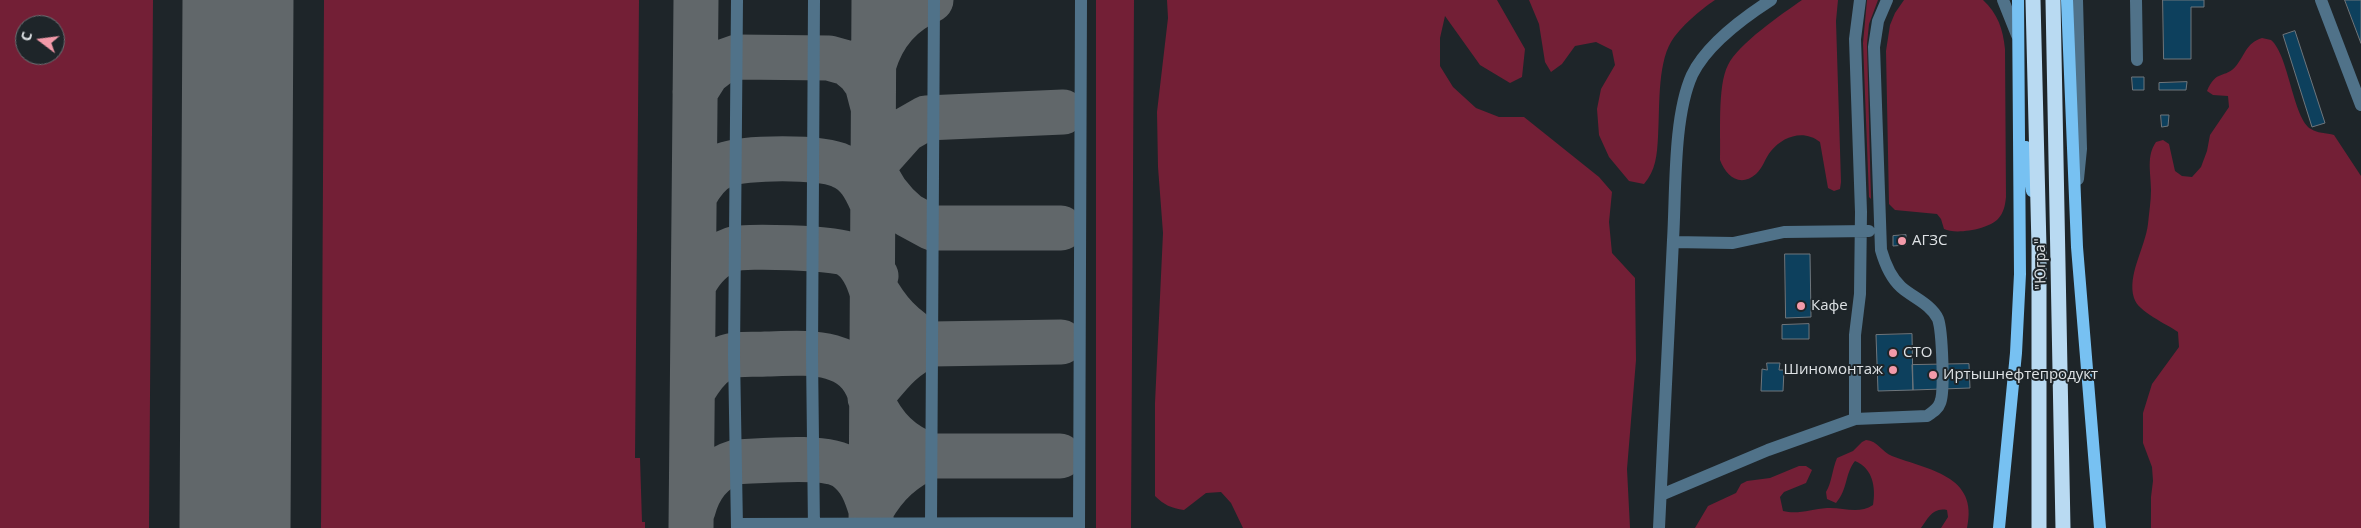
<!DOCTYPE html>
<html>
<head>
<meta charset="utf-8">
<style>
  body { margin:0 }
  #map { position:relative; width:2361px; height:528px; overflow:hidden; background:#1e2529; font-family:"Open Sans",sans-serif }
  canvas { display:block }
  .north { position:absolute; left:15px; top:15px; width:50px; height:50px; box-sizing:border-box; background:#1e2529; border:1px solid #6b7174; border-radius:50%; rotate:285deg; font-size:14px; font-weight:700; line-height:20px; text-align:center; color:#dee2e5 }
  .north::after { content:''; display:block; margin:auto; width:18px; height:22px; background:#f39aa9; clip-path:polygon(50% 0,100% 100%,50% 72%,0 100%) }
</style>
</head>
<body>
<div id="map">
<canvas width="2361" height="528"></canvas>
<div class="north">С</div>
</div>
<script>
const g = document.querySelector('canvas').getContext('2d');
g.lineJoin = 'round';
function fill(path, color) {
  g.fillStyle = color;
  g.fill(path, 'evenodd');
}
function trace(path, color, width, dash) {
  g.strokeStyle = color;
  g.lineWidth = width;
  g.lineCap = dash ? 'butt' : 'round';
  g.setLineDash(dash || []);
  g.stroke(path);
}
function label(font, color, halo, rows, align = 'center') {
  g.font = font + ' "Open Sans",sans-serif';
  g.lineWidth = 4;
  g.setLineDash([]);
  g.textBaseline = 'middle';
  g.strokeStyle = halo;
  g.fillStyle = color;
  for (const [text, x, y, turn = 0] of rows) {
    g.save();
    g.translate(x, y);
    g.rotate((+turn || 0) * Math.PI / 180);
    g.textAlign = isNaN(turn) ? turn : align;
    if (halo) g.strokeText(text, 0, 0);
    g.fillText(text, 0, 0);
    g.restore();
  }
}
fill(new Path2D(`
  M0,0H153L149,528H0ZM25,25H55V55H25Z
  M324,0H639L635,458H640L642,522H645V528H321Z
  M1096,0H1134L1131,528H1096Z
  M1167,0H1497L1525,49L1522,77L1510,83L1480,65L1445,16L1440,38V66L1453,87L1476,108L1499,117H1524L1599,177L1612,192L1609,222L1612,253L1635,278L1636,360L1627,469L1630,528H1243L1231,503L1221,492L1206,493L1184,510C1171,508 1164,505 1155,496V403L1163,233L1158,167L1157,112L1168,18Z
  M1529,0H1715C1700,10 1680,27 1671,42C1657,66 1660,110 1658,137C1657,155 1656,170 1644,184L1629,181L1609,157L1599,135L1597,109L1601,89L1615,65L1612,50L1596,42L1575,46L1562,64L1551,72L1545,62L1539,24Z
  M1802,0H1838L1836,21L1841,182L1840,189L1834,191L1828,188L1820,142C1804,129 1783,136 1771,151C1765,158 1763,168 1756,174C1740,188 1726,176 1720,160C1721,136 1717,86 1728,65C1738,44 1782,14 1802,0Z
  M1867,0H1878L1869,24L1867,44L1871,199L1869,197L1863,43Z
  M1904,0H1983C1998,14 2003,29 2005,49L2006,197C2005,206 2004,212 1998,219C1989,229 1956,235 1944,229L1941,219L1937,214L1895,210L1889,204L1886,51L1890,25L1895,13Z
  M2262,38L2271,40C2289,55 2293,119 2311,129C2316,133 2327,133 2334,135L2361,176V528H2151V497L2153,481L2152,467L2143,443V413L2152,384L2179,347L2178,332C2167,324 2138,312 2134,298C2127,275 2145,248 2148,224C2149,213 2151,201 2151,190C2151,173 2146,156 2156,142L2163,140L2169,144L2175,171L2182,176L2192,177L2201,167L2207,151L2210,135L2229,107L2228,96L2213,95L2207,91C2216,69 2225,79 2236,66C2245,55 2246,43 2262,38Z
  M1866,440C1878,441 1882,452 1892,456C1928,470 1979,475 1967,528H1941L1948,517L1947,510C1933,507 1928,518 1921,528H1695L1708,506L1736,493L1741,484L1747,481L1770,478L1799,466H1806L1812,470L1806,483L1784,492L1780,497L1783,511C1798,515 1811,509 1827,508C1843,507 1858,515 1873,505C1876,488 1873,468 1855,461C1845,473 1848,489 1836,503L1827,499L1826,492C1832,482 1832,470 1837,458L1853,451L1862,442Z`), '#731f36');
trace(new Path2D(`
  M874,64C883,34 901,12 931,0
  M695,92L707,73L720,63L737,57L829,58L847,63L859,73L867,84L873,107
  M695,195C702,182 710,171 724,165C744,157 821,156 841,166C858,173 865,187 872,203
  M1061,228H932L908,215L896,204L886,192L873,170L880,158L905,130L926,118L1063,112
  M694,284C703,267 714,256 733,249C744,245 836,248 847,254C861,262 868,278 872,292
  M931,344L1061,342
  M693,391C700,379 708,367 720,360C733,352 751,355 766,354C805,353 855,347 870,394
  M931,456H1060
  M693,510C699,487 712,469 736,462C761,461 827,454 846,468C861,479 866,494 871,510
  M871,510C886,484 903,468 931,456C900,445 885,428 870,398C890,374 901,357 931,344C902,327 888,312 872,283L876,276
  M691,528L696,0
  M871,528L874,0`), '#61676a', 45);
trace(new Path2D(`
  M235,528L238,0`), '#61676a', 111);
const building = new Path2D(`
  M2163,0H2204V7H2191V59H2164Z
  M2345,0H2361V43Z
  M2295,31L2325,123L2312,127L2283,35Z
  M2132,77H2144V90H2133Z
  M2187,82L2186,90H2159V83Z
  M2161,115H2169L2168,126L2162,127Z
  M1906,235V245L1893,246V236Z
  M1785,254H1810L1811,317L1786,318Z
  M1809,324V339H1782V325Z
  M1912,334L1913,390L1878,391L1876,335Z
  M1767,363H1780L1779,370H1784L1783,391H1761L1762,369L1767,370Z
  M1969,364L1970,388L1913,390L1912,365Z`);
fill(building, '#0d405d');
trace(building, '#6f767c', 1);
trace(new Path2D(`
  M2003,0L2017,35
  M2077,0L2081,149L2078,179
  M2136,0L2137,60
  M2321,0L2361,105
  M1673,242L1733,243L1784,232L1869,231
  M1855,419V335L1860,294L1861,212L1855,39L1860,0
  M1661,495L1768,450L1855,419L1927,416C1933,412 1938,409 1940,403C1945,393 1942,330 1938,319C1931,304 1912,297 1901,287C1890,277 1885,264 1881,250L1874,47L1878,21L1887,0
  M931,523L934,0
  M737,524L1079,523
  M737,528L734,355L737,0
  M814,528L812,354L814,0
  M1079,528L1081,0
  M1659,528C1663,432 1669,336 1673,240C1676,193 1673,117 1692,75C1707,44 1743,18 1771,0`), '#507289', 12);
trace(new Path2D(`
  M2067,0L2077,247L2100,528
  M2026,147L2032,191
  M1999,528L2016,353L2020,274L2018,0`), '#77c1f2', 12);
trace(new Path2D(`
  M2033,0L2039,247V528
  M2053,0L2063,528`), '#b9daf2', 15);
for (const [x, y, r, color] of [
  [1902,241,5,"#f39aa9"],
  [1801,306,5,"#f39aa9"],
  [1893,353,5,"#f39aa9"],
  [1893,370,5,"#f39aa9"],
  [1933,375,5,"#f39aa9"]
]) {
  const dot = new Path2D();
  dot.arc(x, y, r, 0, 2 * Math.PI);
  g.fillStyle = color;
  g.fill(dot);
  trace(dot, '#1e2529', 2);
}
label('15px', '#dee2e5', '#1e2529', [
  ["АГЗС",1912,241],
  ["Кафе",1811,306],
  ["СТО",1903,353],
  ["Шиномонтаж",1883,370,"right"],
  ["Иртышнефтепродукт",1943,375]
], 'left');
label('15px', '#dee2e5', '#1e2529', [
  ["\"Югра\"",2041,264,-91]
]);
</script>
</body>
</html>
